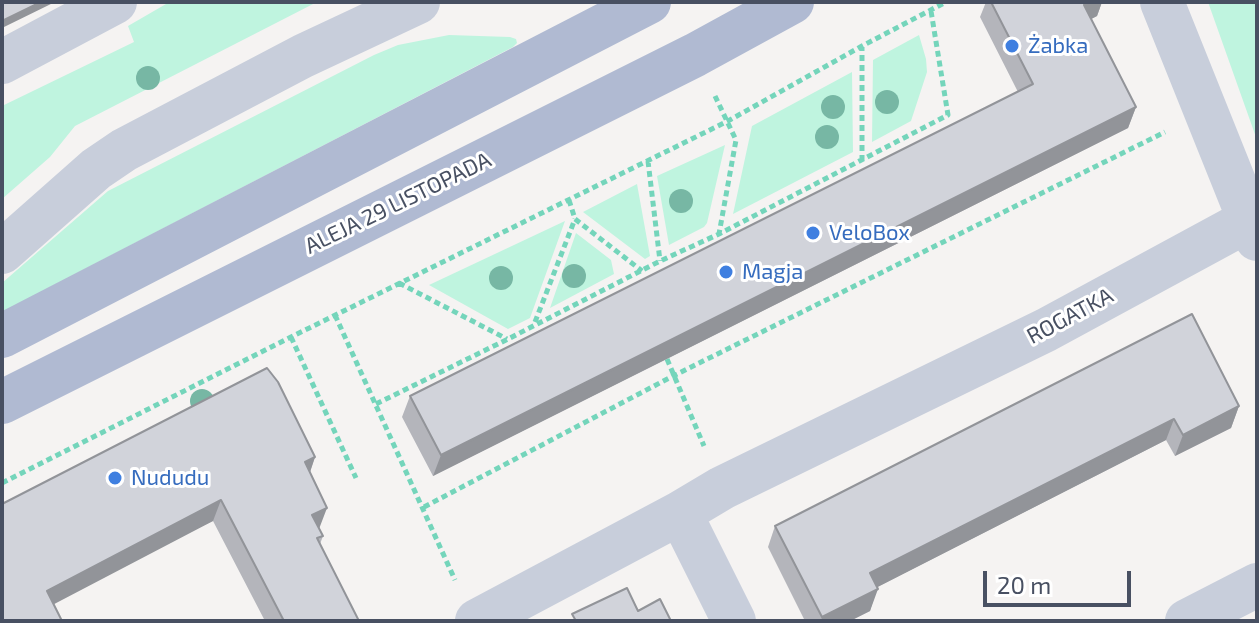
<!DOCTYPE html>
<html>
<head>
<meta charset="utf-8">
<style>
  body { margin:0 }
  #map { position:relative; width:1259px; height:623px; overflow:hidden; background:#f5f3f2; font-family:"Exo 2",sans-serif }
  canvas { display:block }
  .frame { position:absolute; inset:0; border:4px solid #485062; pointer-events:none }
  .scale { position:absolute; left:983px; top:571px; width:148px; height:36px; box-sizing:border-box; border:4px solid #485062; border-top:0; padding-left:10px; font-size:24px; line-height:28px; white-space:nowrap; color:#485062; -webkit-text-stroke:6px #fff; paint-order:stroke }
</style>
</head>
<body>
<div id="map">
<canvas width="1259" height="623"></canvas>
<div class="frame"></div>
<div class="scale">20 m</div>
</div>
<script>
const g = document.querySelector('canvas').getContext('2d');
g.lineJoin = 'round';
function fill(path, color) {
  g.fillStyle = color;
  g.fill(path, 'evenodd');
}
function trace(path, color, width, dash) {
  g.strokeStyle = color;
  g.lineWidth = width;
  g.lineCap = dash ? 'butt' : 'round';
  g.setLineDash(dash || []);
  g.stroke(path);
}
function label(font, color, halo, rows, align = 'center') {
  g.font = font + ' "Exo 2",sans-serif';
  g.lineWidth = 6;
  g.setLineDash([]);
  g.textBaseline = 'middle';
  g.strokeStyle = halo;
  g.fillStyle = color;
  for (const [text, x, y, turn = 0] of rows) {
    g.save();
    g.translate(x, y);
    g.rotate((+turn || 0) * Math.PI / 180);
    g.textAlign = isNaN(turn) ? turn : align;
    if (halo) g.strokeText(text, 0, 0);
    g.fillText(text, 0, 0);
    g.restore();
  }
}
fill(new Path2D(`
  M172,2H317L75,126L50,157L2,199V106L134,42L128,26L166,4Z
  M1208,2H1257V140Z
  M449,35L510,37L516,39L517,43L513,47L2,312V283L108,191L374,55L398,45Z
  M919,35L926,59L927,72L911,121L872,142L873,60Z
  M852,72L853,152L733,214L752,126Z
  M725,145L707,223L704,227L669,245L657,176Z
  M637,184L650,256L645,259L583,212Z
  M565,221L530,318L508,329L429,285Z
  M576,233L611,260L614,274L550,308Z`), '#bff4df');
trace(new Path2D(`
  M715,96L736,140L719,234
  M648,161L660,261
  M862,161V47
  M569,200L575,219L642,271
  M399,283L507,339
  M335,315L455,580
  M535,322L575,219
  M291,337L356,478
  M667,359L704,446
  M376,404L508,339L660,261L719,234L948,115L931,11
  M2,483L291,337L728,121L862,46L946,2
  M424,507L673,376L1165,132`), '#74d5bb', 5, [6, 4]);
trace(new Path2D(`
  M1162,2L1257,239
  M2,62L115,2
  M2,252L96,169L124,150L303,56L418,2
  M680,513L734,621
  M477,621L680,513L722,488L1046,330L1249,220
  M1187,621L1257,585`), '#c8cedb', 44);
trace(new Path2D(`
  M2,336L649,2
  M2,402L695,55L792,2`), '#b0bad2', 44);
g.fillStyle = '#77b7a4';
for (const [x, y] of [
  [148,78],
  [887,102],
  [833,107],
  [827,137],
  [681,201],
  [574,276],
  [501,278],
  [202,401]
]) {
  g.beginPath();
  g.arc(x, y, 12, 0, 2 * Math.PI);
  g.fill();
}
fill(new Path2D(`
  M986,2H1102L1097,16L1091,19L1136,107L1128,128L433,476L402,417L410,396L1018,92L980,17Z
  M1192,314L1239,406L1231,428L1175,456L1166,440L877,587L870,611L850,621H805L768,547L775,526Z
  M267,368L315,457L310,472L319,529L323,536L320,544L359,621H265L213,521L2,621Z`), '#b4b5bb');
fill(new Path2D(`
  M41,2H55L2,28V21Z
  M1090,2H1102L1097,16L1076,27L1084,5Z
  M1136,107L1128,128L433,476L441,455Z
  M1239,406L1231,428L1175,456L1183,435Z
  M1174,419L1166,440L862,595L870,573Z
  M315,457L308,478L305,462Z
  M221,500L213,521L39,612L47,591Z
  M327,508L319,529L312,515Z
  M878,589L870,611L850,621H821L822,617Z`), '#929499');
const building = new Path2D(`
  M2,2H41L2,21Z
  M991,2H1090L1084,5L1136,107L441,455L410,396L1033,84Z
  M1192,314L1239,406L1183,435L1174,419L870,573L878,589L822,617L775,526Z
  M267,368L278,382L315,457L305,462L327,508L312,515L323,536L317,538L359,621H284L221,500L47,591L62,621H2V504Z
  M627,588L638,611L660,599L671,621H576L572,614Z`);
fill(building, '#d1d3da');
trace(building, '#929499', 2);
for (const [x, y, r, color] of [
  [1012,46,8,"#3f7fe0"],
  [813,233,8,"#3f7fe0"],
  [726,272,8,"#3f7fe0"],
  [115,478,8,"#3f7fe0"]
]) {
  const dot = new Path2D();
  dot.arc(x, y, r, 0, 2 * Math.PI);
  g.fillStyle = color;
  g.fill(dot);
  trace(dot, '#fff', 3);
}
label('22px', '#366cbe', '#fff', [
  ["Żabka",1028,46],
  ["VeloBox",829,233],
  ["Magja",742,272],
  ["Nududu",131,478]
], 'left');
label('22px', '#485062', '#fff', [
  ["ALEJA 29 LISTOPADA",398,203,-26],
  ["ROGATKA",1070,316,-28]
]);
</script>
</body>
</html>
